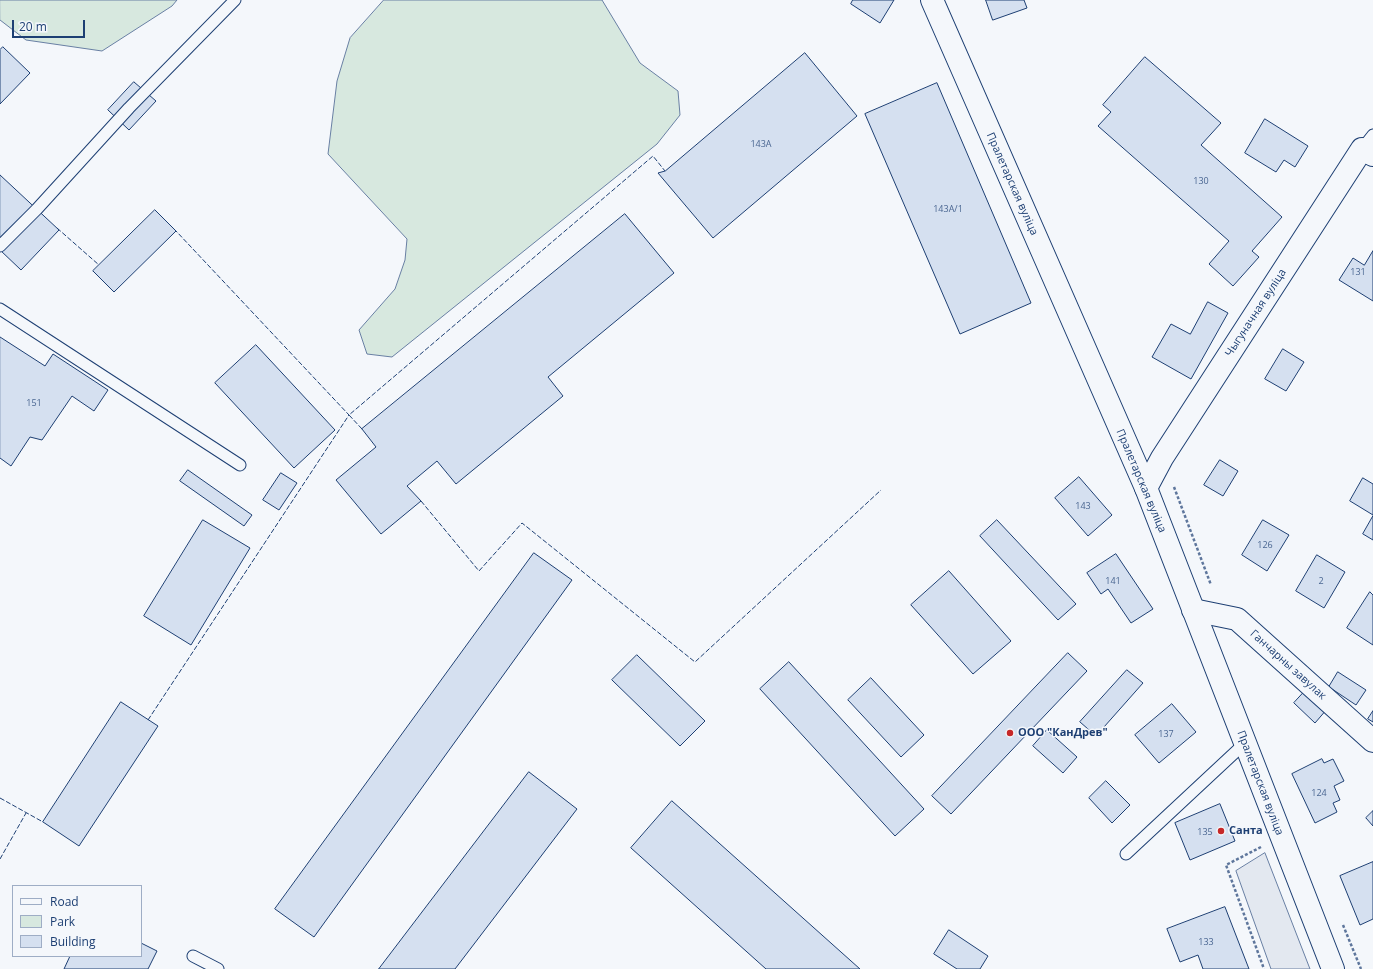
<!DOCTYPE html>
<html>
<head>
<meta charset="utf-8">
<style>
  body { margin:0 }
  #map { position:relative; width:1373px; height:969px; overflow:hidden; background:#f4f7fb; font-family:"Open Sans",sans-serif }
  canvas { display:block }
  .legend { position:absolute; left:12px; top:885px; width:130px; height:72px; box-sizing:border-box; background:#f4f7fb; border:1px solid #9eadc5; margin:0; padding:5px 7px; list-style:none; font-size:12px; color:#1d3f73 }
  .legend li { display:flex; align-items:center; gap:8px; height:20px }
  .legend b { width:20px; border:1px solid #9eadc5 }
  .scale { position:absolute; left:12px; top:20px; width:73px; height:18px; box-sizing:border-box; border:2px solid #1d3f73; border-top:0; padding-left:5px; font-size:12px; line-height:14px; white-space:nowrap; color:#1d3f73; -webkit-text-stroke:3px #f4f7fb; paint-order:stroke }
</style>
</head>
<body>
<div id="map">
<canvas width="1373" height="969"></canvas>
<ul class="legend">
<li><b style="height:5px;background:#f4f7fb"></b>Road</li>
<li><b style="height:11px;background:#d7e8df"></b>Park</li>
<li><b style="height:11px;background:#d5e0f0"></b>Building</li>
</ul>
<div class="scale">20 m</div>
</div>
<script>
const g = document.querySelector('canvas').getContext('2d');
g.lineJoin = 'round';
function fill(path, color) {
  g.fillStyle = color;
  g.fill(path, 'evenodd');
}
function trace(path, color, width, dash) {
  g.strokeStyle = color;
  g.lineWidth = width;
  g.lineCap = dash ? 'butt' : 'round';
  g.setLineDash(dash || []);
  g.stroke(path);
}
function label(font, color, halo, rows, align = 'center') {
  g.font = font + ' "Open Sans",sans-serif';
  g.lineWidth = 3;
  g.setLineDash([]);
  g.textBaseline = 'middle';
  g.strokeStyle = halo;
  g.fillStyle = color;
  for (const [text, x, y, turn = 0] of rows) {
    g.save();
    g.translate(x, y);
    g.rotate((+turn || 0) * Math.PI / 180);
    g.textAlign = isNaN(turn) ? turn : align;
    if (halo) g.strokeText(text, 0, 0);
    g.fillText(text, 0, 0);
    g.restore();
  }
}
const green = new Path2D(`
  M0,0H177L172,6L102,51L26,40L0,20Z
  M384,0H602L640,63L678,91L680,115L657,144L392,357L367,354L359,330L395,289L405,260L407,239L328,154L337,81L350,38Z`);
fill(green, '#d7e8df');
trace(green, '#687fa3', 1);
const parking = new Path2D(`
  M1265,853L1310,969H1271L1236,871Z`);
fill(parking, '#e3e8f0');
trace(parking, '#687fa3', 1);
const building = new Path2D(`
  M853,0H894L880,23L851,4Z
  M986,0H1024L1027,8L993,20Z
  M3,47L30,73L0,104V50Z
  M805,53L857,116L713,238L658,173L665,171Z
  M1145,57L1221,123L1201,145L1282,217L1252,251L1259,257L1233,286L1209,264L1229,241L1098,126L1111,112L1103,105Z
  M134,82L156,101L129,130L108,110Z
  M937,83L1031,303L960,334L865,114Z
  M1265,119L1308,146L1295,167L1284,160L1276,172L1245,153Z
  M0,175L59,230L21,270L0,250Z
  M155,210L176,231L114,292L93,271Z
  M625,214L674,273L548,377L563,396L456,484L437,461L407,486L421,501L381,534L336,480L376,447L362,429Z
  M1373,251V301L1339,280L1353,258L1364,265Z
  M1208,302L1228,313L1191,379L1152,357L1171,324L1190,334Z
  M0,337L45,366L53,354L108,390L94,411L72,396L42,440L30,437L11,466L0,458Z
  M256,345L335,430L294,468L215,383Z
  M1283,349L1304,362L1286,391L1265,379Z
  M1220,460L1238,471L1223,496L1204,485Z
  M188,470L252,515L244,526L180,481Z
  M281,473L297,483L279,510L263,500Z
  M1079,477L1112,515L1088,536L1055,498Z
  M1363,478L1373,484V515L1350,501Z
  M1373,516V540L1363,534Z
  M203,520L250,548L191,645L144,616Z
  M997,520L1076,604L1058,620L980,536Z
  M1263,520L1289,535L1267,571L1242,555Z
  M534,553L572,580L314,937L275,909Z
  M1116,554L1153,609L1131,623L1108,589L1101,594L1087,573Z
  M1317,555L1345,572L1324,608L1296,591Z
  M949,571L1011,641L973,674L911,605Z
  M1370,592L1373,595V645L1347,628Z
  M1068,653L1087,671L951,814L932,796Z
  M637,655L705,721L680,746L612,680Z
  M789,662L924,809L895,836L760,689Z
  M1127,670L1143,683L1096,736L1080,722Z
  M1338,672L1366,690L1356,705L1329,687Z
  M871,678L924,735L901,757L848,700Z
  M1306,690L1327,709L1315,723L1294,703Z
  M121,702L158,726L79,846L43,822Z
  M1172,704L1196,732L1159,763L1135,735Z
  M1373,711V722L1368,719Z
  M1047,730L1077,757L1063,773L1033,746Z
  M1322,759L1324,763L1333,759L1344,781L1334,786L1340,800L1333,803L1337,812L1315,823L1292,774Z
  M529,772L577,809L455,969H379Z
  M1106,781L1130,805L1112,823L1089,798Z
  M672,801L860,969H766L631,848Z
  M1220,804L1235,841L1190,860L1175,823Z
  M1373,811V826L1366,818Z
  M1373,862V919L1360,925L1340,876Z
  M1225,907L1249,969H1203L1198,955L1180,962L1167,929Z
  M949,930L988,956L980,969H957L934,954Z
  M141,943L157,951L148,969H64L70,956H141Z`);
fill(building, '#d5e0f0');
trace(building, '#1d3f73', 1);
const lane = new Path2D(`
  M1362,149L1373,135
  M0,246L37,209L129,108L235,0
  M0,309L240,465
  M1126,854L1244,744
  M193,956L218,969`);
const street = new Path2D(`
  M1146,488L1162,458L1362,149L1373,155
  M1193,610L1237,619L1373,741`);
const secondary = new Path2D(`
  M932,0L1146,488L1333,969`);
trace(lane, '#1d3f73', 13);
trace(street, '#1d3f73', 24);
trace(secondary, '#1d3f73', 24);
trace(new Path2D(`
  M1174,487L1211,585
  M1261,847L1226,865L1264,969
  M1343,925L1361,969`), '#5e769c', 2.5, [3, 2]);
trace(lane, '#f4f7fb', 11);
trace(street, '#f4f7fb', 22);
trace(secondary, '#f4f7fb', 22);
trace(new Path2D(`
  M57,228L99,265
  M362,429L349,415L653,156L665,171
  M421,501L479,571L522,523L695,662L881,490
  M148,720L349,415L176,231
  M0,798L43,822
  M0,859L26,813`), '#1d3f73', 1, [5, 2]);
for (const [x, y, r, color] of [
  [1010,733,4,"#c62828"],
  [1221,831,4,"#c62828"]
]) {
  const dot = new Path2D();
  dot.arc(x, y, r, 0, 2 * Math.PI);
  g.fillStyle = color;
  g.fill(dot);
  trace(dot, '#f4f7fb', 1.5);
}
label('9px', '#4b6792', null, [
  ["143А",761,144],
  ["130",1201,181],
  ["143А/1",948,209],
  ["131",1358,272],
  ["151",34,403],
  ["143",1083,506],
  ["126",1265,545],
  ["141",1113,581],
  ["2",1321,581],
  ["137",1166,734],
  ["124",1319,793],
  ["135",1205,832],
  ["133",1206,942]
]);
label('11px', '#1d3f73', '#f4f7fb', [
  ["Пралетарская вуліца",1012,184,66],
  ["Чыгуначная вуліца",1256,313,-57],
  ["Пралетарская вуліца",1141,481,67],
  ["Ганчарны завулак",1288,665,42],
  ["Пралетарская вуліца",1260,783,69]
]);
label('bold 11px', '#1d3f73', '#f4f7fb', [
  ["ООО \"КанДрев\"",1018,733],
  ["Санта",1229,831]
], 'left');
</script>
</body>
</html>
